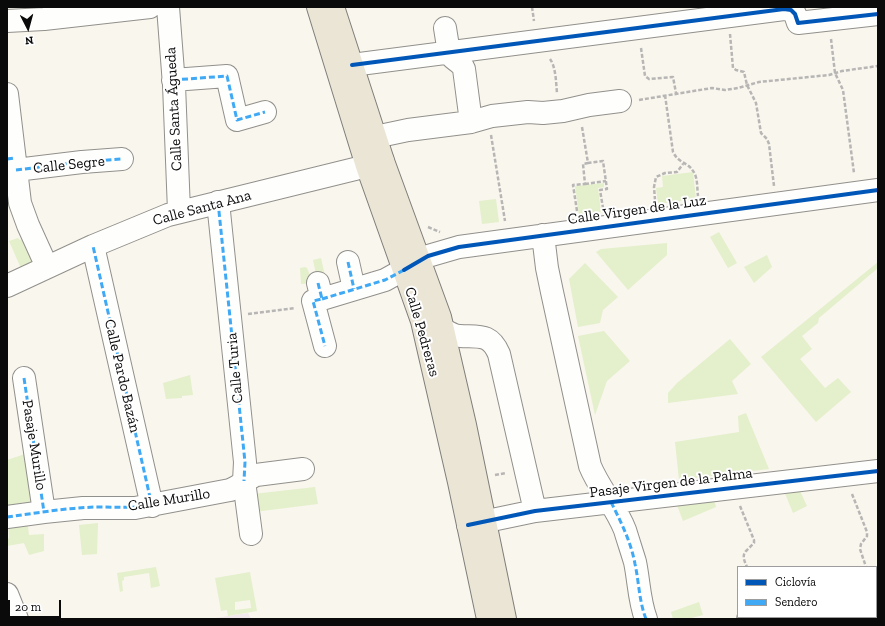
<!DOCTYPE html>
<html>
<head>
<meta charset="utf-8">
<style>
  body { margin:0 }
  #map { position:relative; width:885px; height:626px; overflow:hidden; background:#f9f6ed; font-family:"Zilla Slab",serif }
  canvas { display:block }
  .frame { position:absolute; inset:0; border:8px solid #0a0a0a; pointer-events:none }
  .legend { position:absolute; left:737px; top:566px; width:140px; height:52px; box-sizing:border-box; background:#fff; border:1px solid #9d9d9d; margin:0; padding:5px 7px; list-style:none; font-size:12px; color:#0a0a0a }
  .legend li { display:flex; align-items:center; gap:8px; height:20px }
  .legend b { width:20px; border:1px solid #9d9d9d }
  .north { position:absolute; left:8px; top:8px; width:40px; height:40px; -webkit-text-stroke:3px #fff; paint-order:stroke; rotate:174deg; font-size:11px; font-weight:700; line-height:16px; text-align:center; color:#0a0a0a }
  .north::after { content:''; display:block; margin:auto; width:14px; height:18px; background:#0a0a0a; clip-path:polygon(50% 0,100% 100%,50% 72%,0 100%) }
  .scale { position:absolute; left:8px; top:600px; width:53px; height:18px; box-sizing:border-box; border:2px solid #0a0a0a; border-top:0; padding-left:5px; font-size:12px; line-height:14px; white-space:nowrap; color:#0a0a0a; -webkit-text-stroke:3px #fff; paint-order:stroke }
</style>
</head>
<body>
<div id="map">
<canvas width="885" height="626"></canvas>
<div class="frame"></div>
<ul class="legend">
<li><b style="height:5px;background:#0057b8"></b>Ciclovía</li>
<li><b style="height:5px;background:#3fa9f5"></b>Sendero</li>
</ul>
<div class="north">N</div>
<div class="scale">20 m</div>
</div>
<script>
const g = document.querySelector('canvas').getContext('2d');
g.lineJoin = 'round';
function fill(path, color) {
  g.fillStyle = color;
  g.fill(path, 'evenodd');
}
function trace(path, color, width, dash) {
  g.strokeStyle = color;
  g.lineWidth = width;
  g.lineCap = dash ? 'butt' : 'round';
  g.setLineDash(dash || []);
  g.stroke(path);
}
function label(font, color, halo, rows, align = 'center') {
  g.font = font + ' "Zilla Slab",serif';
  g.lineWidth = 4;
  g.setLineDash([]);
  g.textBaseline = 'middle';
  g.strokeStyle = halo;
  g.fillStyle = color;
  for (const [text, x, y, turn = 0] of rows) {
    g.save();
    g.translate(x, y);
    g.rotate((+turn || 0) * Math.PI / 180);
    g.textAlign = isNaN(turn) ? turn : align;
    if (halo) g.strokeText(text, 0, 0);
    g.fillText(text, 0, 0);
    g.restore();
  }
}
fill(new Path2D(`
  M248,613L251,619H209Z`), '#f0e8eb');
fill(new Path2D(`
  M693,172L696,199L658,204L656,188L663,187L662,176Z
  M604,183V187L598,188L601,212L579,215L575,186Z
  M496,199L499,222L482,224L479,201Z
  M719,232L737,263L728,268L710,237Z
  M29,236L42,264L23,273L9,241L18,238L20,240Z
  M667,243V255L628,290L596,252L601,249Z
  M767,255L772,267L754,283L744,267Z
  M321,258L325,276L315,283L301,284L300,268L305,267L307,268L310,275L316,274L313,260Z
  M878,262V268L819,318L818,323L802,336L812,349L800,359L825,388L838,378L851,392L816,422L761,357Z
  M585,263L618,297L603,310L600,323L578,327L569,279Z
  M604,331L630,361L607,381L595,415L578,336Z
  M730,339L751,364L732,381L738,394L668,403V393L677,383Z
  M190,375L193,395L182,396V398L166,399L163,383Z
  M746,413L769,469L679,480L675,442L739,432L738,416Z
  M31,452L40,508L7,513V460Z
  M315,487L318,504L254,512L253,494Z
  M799,489L807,506L793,513L784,491Z
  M714,500L716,507L683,521L677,505Z
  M27,518L29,535L44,534V551L29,555L24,543L7,546V539L9,538L8,520Z
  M98,523L97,554L82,555L79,525Z
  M156,567L160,586L151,588L149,573L124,577V580L122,581L123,591L120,592L117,573Z
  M250,572L257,611L228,616L227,610L221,611L215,578ZM250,600L251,608L235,610V602Z
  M699,602L703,615L688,619H673L671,612Z`), '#e4efcb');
const minor = new Path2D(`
  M168,7L174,85L179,211
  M7,21L44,19L150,7
  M445,28L449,53C452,60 461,61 464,69L471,122
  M352,65L784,9L791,10L795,14L798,23L878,14
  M173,80L227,76L237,120L265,112
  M7,94L20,203L28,225L47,267
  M375,137L408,130L471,122L492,116L528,112L543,113L563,111L589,105L620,101
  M16,170L82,162L122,159
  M218,202L245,462L244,481L251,534
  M543,235L547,268L552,292L590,466C599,488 616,507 625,530C628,540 632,552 635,562C639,581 639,601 646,619
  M93,246L152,506
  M348,262L354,289
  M318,283L322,299L313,301L325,346
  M7,286L93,246L168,215L367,166L383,161
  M322,299L385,280L428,256L459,247L878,190
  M443,329C448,332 454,336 460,336C479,337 490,333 499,354L535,511
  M24,378L44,512
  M7,517L44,512L83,508H135L230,490C240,486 247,479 256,475L303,469
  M468,525L535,511L878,471
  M7,594L17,619
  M876,602L878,601
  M842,617L843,619
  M748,619L763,617`);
const major = new Path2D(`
  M318,7L367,166L422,321L459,482L488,619
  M333,7L383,161L440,317L465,425L505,619`);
trace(minor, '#92908c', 24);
trace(major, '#7f7e7a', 24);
trace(new Path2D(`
  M532,7L534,21
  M730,34L733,68L736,70L744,72L747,85L756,103L761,133L767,139L769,144L774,186
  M831,39L835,73L843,90L854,173
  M641,48L645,76L649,79L673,77L676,93
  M550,59C556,67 556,83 557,93
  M665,95L673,152C679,164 688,162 693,171C698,177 697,189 698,196
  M639,100L712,88L725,90L738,88L759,82L829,75L842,71L878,66
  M582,127L588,163L603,161L607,189L600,190L603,208
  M491,135L505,221
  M585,184L606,181
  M655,200L654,187L656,177L665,173L677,172L683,164
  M577,211L573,185L585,184L583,164L588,163
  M428,227L440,232
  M248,314L295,308
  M495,475L506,473
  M852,494L867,532V536L861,544L860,549L866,567
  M740,506L754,540V543C745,553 740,552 747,567`), '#b7b6b5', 2.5, [4, 2]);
trace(minor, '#fefefc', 22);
trace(major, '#ebe5d6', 22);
trace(new Path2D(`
  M173,80L227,76L237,120L265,112
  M7,159L14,158
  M16,170L82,162L122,159
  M218,202L245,462L244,481
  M348,262L354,289
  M318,283L322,299L313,301L325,346
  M322,299L385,280L404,270
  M24,378L44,512
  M611,502C621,522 631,542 635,564C639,582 639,601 646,619
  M7,517C36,513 66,508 96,507C115,507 133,508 152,506L93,246
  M842,617L843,619
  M748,619L763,617`), '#3fa9f5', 3, [6, 3]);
trace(new Path2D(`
  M352,65L784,9L791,10L795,14L798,23L878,14
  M404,270L428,256L459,247L878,190
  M468,525L535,511L878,471`), '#0057b8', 4);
label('15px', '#0a0a0a', '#fff', [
  ["Calle Santa Águeda",174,109,-93],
  ["Calle Segre",69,165,-6],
  ["Calle Santa Ana",202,208,-15],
  ["Calle Virgen de la Luz",637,210,-8],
  ["Calle Pedreras",422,332,74],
  ["Calle Turia",235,368,-95],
  ["Calle Pardo Bazán",122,376,77],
  ["Pasaje Murillo",34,445,81],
  ["Pasaje Virgen de la Palma",671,483,-7],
  ["Calle Murillo",169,500,-9]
]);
</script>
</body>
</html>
